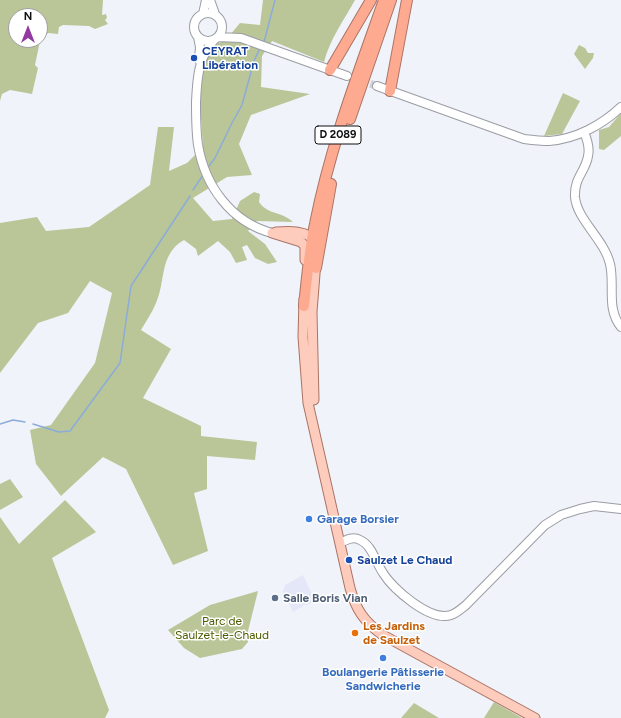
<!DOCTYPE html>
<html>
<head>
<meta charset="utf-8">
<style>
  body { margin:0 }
  #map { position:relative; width:621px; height:718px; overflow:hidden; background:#f1f3fa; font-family:Figtree,sans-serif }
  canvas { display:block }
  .north { position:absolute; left:8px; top:8px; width:40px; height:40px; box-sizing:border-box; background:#fff; border:1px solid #9f9fa1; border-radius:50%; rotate:0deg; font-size:11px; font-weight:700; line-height:16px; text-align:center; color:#0f1013 }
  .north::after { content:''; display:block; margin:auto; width:14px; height:18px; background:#9438a2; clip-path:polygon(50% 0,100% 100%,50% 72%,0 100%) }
</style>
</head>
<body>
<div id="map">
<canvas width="621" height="718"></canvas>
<div class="north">N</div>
</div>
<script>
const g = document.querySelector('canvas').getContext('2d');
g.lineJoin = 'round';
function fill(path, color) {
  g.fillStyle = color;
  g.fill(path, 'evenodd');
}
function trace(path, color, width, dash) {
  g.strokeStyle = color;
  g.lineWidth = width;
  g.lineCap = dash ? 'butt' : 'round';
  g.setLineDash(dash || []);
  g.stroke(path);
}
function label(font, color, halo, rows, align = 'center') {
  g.font = font + ' Figtree,sans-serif';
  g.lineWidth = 3;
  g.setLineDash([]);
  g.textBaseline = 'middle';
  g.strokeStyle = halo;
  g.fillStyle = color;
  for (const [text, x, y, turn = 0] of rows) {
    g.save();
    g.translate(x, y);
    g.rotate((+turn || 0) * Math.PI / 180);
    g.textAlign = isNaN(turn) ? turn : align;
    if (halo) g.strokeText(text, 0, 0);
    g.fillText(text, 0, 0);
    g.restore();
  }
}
fill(new Path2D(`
  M303,575L315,601L307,605H303L302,607L293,612L283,591L285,585Z`), '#e4e7f7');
fill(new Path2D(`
  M0,0H103L102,15L106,14L107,18L105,20L108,24L95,29L89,26L63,25L59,27L58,34L48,33L40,41L35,65L38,68L32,94L10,90L2,94L0,101ZM16,16H40V40H16Z
  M263,0H355C344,20 330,39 324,62L272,41L262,56L261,87L310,94L251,115L239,144L252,175L227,177L193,198L213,221L232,219L240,201L254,192L260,194L259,202C268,215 281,211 293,222L257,221L248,231L265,244L277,262L268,264L255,258L247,245L242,247L247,260L236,263L230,252L218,241L198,256L196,249L184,240C159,254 166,281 156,303C152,313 146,321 141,330L171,349L143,398L201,426V436L257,442L255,460L207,456V489L194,493L208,551L173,565L126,469L103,457L61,496L36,464L30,430L51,425L95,363L112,293L90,281L68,313L38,323L0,373V223L37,217L46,231L89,227L150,185L158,127H174L169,171L187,163L203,147L200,104L203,66L212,45L225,41L240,23L260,25Z
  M579,45L585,48L588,53H594L593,58L585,69L574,54Z
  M563,93L580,101L562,134L544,136Z
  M621,113V136L604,150L599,149V130L609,127Z
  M10,479L23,497L0,510V484Z
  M65,500L96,532L52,558L109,710L105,718H0V517L19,544Z
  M258,591L248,631V642L242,649L200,658L184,648L168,630L210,605Z
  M494,702L522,718H484Z
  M414,703L439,718H401Z`), '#bac698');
trace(new Path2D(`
  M264,42L275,0
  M209,166L215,158L232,123L242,105L254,61L259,50
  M193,190L203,175
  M0,424L13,420L25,422
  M33,424L59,432L70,431L120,363L131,286L190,196`), '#8bacd9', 1.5);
trace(new Path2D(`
  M359,80L377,86`), '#cfd1d7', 8, [8, 4]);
const secondary = new Path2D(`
  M210,0L215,14
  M194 27a14 14 0 1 1 28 0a14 14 0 1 1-28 0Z
  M203,14L206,0
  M198,37L200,47L199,60
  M218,37L241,38L347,76
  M214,40C198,57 197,80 196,102C196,117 196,131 198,145C205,186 231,222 272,233
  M377,86L524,139C532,140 541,141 549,141C576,139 602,125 621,107
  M584,132C587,139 590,148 588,156C586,171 574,177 575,197C577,220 604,239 610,264C615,285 606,309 621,327
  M340,543C346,540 353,536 360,540C372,545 376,563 383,573C393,589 430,622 451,615C457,613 461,609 466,605L545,525L561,515L580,509L594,506L621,509`);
const primary = new Path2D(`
  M276,232C289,231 308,230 315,242
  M272,233L301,242L305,246V260
  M304,299L303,337L308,403L350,588C356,610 364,621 381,634L535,718
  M314,400L312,312L316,261`);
const highway = new Path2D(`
  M330,70L371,0
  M390,91L407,0
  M350,119L391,0
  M316,268L331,184
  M304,306C307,278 309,251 315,224C330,147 358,74 384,0`);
trace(secondary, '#9b9da4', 10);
trace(primary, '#aa7465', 11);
trace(highway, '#aa7465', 12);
trace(secondary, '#fff', 8);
trace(primary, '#feccbd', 9);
trace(highway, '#fdaa91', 10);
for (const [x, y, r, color] of [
  [194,58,4,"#1a4fb4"],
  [309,519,4,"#3f7fe0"],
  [349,560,4,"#1a4fb4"],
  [275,598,4,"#5c6f8a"],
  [355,633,4,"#e8710a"],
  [383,658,4,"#3f7fe0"]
]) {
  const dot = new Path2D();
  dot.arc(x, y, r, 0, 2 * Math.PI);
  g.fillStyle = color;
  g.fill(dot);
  trace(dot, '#fff', 1.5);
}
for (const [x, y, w] of [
  [338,135,46]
]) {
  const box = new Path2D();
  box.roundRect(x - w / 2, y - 9, w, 18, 3);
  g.fillStyle = '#fff';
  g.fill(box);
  trace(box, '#0f1013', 1);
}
label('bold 11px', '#0f1013', null, [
  ["D 2089",338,135]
]);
label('bold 12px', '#164399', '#fff', [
  ["CEYRAT",202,51],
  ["Libération",202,65],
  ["Saulzet Le Chaud",357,560]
], 'left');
label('bold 12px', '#366cbe', '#fff', [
  ["Garage Borsier",317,519],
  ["Boulangerie Pâtisserie",383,672,"center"],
  ["Sandwicherie",383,686,"center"]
], 'left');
label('bold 12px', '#4e5e75', '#fff', [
  ["Salle Boris Vian",283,598]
], 'left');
label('12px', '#4c5a00', '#fff', [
  ["Parc de",222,621],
  ["Saulzet-le-Chaud",222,635]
]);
label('bold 12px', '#c56008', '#fff', [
  ["Les Jardins",363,626],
  ["de Saulzet",363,640]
], 'left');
</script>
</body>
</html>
